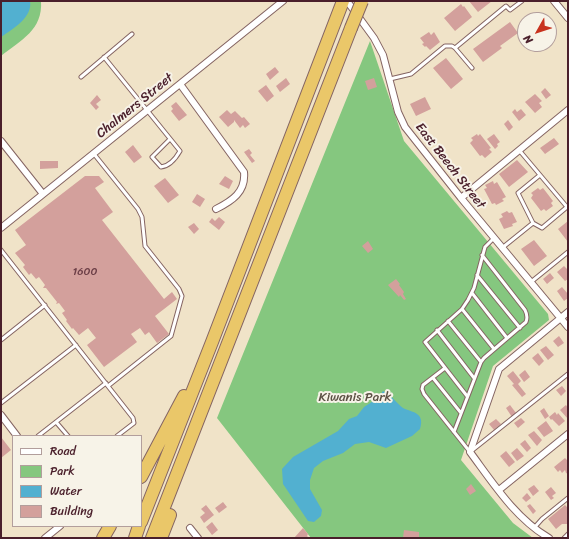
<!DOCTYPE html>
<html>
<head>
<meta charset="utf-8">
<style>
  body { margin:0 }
  #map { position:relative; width:569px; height:539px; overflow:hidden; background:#f0e3c8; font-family:Sriracha,sans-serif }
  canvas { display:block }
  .frame { position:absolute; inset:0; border:2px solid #4a1f2b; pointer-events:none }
  .legend { position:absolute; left:12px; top:435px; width:130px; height:92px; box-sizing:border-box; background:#f7f3e8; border:1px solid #b29e9c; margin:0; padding:5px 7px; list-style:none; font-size:12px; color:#4a1f2b }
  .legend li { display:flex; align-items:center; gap:8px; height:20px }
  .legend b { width:20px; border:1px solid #b29e9c }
  .north { position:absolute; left:517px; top:12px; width:40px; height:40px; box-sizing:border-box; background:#f7f3e8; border:1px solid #b29e9c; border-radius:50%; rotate:231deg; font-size:11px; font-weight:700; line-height:16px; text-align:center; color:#4a1f2b }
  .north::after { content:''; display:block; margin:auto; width:14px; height:18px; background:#c8321e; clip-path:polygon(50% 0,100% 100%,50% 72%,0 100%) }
</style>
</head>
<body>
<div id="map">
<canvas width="569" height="539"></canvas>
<div class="frame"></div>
<ul class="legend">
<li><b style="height:5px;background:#fff"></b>Road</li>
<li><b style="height:11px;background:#85c77f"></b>Park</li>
<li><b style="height:11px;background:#52b0d0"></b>Water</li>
<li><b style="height:11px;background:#d3a09c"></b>Building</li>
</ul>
<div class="north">N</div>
</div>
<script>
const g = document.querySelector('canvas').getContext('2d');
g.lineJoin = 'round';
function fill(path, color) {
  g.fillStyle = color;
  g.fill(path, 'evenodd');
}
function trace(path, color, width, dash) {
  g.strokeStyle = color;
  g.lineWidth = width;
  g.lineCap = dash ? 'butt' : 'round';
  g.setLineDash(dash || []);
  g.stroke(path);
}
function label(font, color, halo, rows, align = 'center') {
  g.font = font + ' Sriracha,sans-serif';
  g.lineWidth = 4;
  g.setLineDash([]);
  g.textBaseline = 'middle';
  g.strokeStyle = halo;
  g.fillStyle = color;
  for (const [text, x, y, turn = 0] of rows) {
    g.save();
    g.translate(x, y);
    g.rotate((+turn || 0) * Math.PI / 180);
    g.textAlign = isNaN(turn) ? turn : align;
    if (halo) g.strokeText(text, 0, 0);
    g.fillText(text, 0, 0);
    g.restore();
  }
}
fill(new Path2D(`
  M1,1H41C43,30 21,40 1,56Z
  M370,41L404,141L548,314L549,320L493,366L461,460L513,523L533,538H311L217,418Z`), '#85c77f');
fill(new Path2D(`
  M1,1H30C33,17 13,29 1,37Z
  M383,391C392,395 396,403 403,408C408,411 416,411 420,417C422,421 421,425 420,429L412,436L386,448L369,442L355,444L343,453L323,461L314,468L310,480V489L322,510L321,516L314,522L308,521L283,484L282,469L293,457L338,431L349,419L357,416L364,407L378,398Z`), '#52b0d0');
fill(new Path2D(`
  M469,1H492L478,12Z
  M461,4L463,7L464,6L472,17L455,31L444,18Z
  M510,22L518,33L500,46L502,48L483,62L473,49Z
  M429,32L431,35L434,32L440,42L430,50L426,46L425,47L422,44L424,43L420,38Z
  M446,58L463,79L451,89L433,68Z
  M275,67L279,72L270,80L266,74Z
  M286,78L290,84L280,92L276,86Z
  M374,78L377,87L368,90L365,81Z
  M266,85L274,96L267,102L258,91Z
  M545,88L551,95L546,99L541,92Z
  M535,94L542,101L539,103L542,107L535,113L525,102Z
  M97,95L101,100L96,104L99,107L96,110L90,103Z
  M425,97L431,109L416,116L410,104Z
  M176,102L187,115L179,121L171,111L173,109L171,106Z
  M515,109L517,112L521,109L526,115L519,121L512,112Z
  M227,110L231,114L235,111L242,118L244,117L250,124L245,128L243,125L240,128L234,120V122L228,127L219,117Z
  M508,120L513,127L509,131L504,124Z
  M477,134L478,136L480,134L491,148L489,149L492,152L485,158L482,155L480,156L470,143L473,140L471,138Z
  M494,134L500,142L497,144L498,146L495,149L487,139Z
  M554,138L559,144L545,154L540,148Z
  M133,145L142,157L134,163L125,152Z
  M249,149L252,153L250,155L255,161L252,163L244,152Z
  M517,160L528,172L509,187L499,174Z
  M40,161H58V168L40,169Z
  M85,176H99L104,182L95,188L113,212L102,220L164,299L172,292L177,299L155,316L169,334L157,343L149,332L145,335L140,328L131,334L137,342L104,367L87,345L96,338L88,328L79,335L73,328L72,329L66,321L67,320L62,313L65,311L59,303L56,304L57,302L46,288H43L45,285L39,277L36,279L31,273L29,275L23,267L25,265L15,253L26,245L15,230Z
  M225,176L233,181L229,189L219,184Z
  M165,178L179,195L168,203L154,186Z
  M493,181L494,184L497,182L506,197L502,199L504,201L496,205L495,203L492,204L484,189L487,188L485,185Z
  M538,188L540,190L543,188L553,201L551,203L553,206L546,211L544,209L541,211L531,198L533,195L531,193Z
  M197,194L205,199L200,207L192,202Z
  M507,211L509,213L512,212L517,222L512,224L513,226L504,229L499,219L503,217L501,214Z
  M219,217L225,222L219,230L209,222L212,218L215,221Z
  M568,221V242L558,229Z
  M194,223L199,229L194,234L188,227Z
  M534,240L547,256L534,266L521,249Z
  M368,241L373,249L368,253L362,246Z
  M564,266L568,270V279L565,281L557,272Z
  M550,273L554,278L547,284L543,279Z
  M396,279L400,284L399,285L404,292L403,294L406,299L404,300L400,295L399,297L388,285Z
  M562,287L568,294V298L564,301L557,291Z
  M559,336L564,343L558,347L553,341Z
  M546,346L554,355L548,360L540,350Z
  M538,353L544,361L539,366L532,358Z
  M525,370L530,377L524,382L519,375Z
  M513,371L521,381L518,384L526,394L522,397L512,385L514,384L507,376Z
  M562,386L566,391L561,396L556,390Z
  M510,405L516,413L512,417L506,408Z
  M566,405L568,408V419L560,410Z
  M544,408L549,416L545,419L540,411Z
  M555,412L557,415L558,413L565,421L559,426L552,419L551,420L549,417Z
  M521,418L525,422L518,428L514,423Z
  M496,419L501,424L494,430L489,424Z
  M546,421L553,431L544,437L537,428Z
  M534,431L542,440L537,446L528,435Z
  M1,437L11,450L1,458Z
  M525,440L531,448L527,452L520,444Z
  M517,448L524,456L517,461L511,453Z
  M506,451L515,462L509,467L500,456Z
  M565,458L568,461V474L566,473L565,470L562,473L560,470L558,472L554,467Z
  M471,484L476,491L470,495L466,489Z
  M534,485L539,491L533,496L528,489Z
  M551,487L556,493L552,496L554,498L551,500L545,492Z
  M527,493L531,498L526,502L522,498Z
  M223,502L227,507L219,513L215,508Z
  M530,504L536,511L533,514L527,506Z
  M206,505L214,515L204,523L200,517L205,513L201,509Z
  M565,505L568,508V524H562L556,529L548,519Z
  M212,522L218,530L212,535L206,527Z
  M303,528L308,534L307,536L309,538H294Z
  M404,530L419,532V538H403Z`), '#d3a09c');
const lane = new Path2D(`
  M104,57L180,151C176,158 170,166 161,167L152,157L170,139
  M472,68L455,48L506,6L510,10L522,1
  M81,77L132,34
  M390,79L411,74L445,46H452L455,48
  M519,150L567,207L542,228L533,223L518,193L540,175
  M94,154L138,209L142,217L145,246L179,289L182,296L171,336L108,386
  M502,248L533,223
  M1,250L133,418L134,423L117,436
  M477,275L520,328
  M531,282L568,252
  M472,293L507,338
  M462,309L494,349
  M448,321L481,362
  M437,330L474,378
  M1,340L45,305
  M445,368L423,385L422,389L424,394L470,452L568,374
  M433,378L461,413
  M467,396L425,342L462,309L468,300L474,288L485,247L494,238
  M1,403L76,345
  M56,422L68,436
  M454,432L481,362L484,358L526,322C528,317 527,314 525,310L482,255
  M38,436L106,383
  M534,528L542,519L568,498
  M564,538L568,534`);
const street = new Path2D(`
  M347,1L374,38L383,55L398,112L405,127L461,198L568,327
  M554,1L568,18
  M180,84L244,172C246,192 232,201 216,209
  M1,141L43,194
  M461,198L568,110
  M1,228L283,1
  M1,415L17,436
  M499,490L568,434
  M190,528L198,538
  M45,538L60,526
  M549,538C515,518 493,483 470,452L499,369L568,312`);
const highway = new Path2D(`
  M141,477L184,396
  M141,522L212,342L343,1
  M103,538L110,526
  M135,538L139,526
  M152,538L351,28
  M161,538L170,515`);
trace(lane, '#846462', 5);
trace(street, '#846462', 8);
trace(highway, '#846462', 14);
trace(lane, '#fff', 3);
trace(street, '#fff', 6);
trace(highway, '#eac769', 12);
const highwayBridge = new Path2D(`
  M351,28L362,1`);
trace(highwayBridge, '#846462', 14, []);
trace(highwayBridge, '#eac769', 12);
label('11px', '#6c3f47', null, [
  ["1600",85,272]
]);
label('13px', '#4a1f2b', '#f7f3e8', [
  ["Chalmers Street",135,106,-39],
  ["East Beech Street",450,166,52]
]);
label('13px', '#5c5144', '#f7f3e8', [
  ["Kiwanis Park",355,398]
]);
</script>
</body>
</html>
